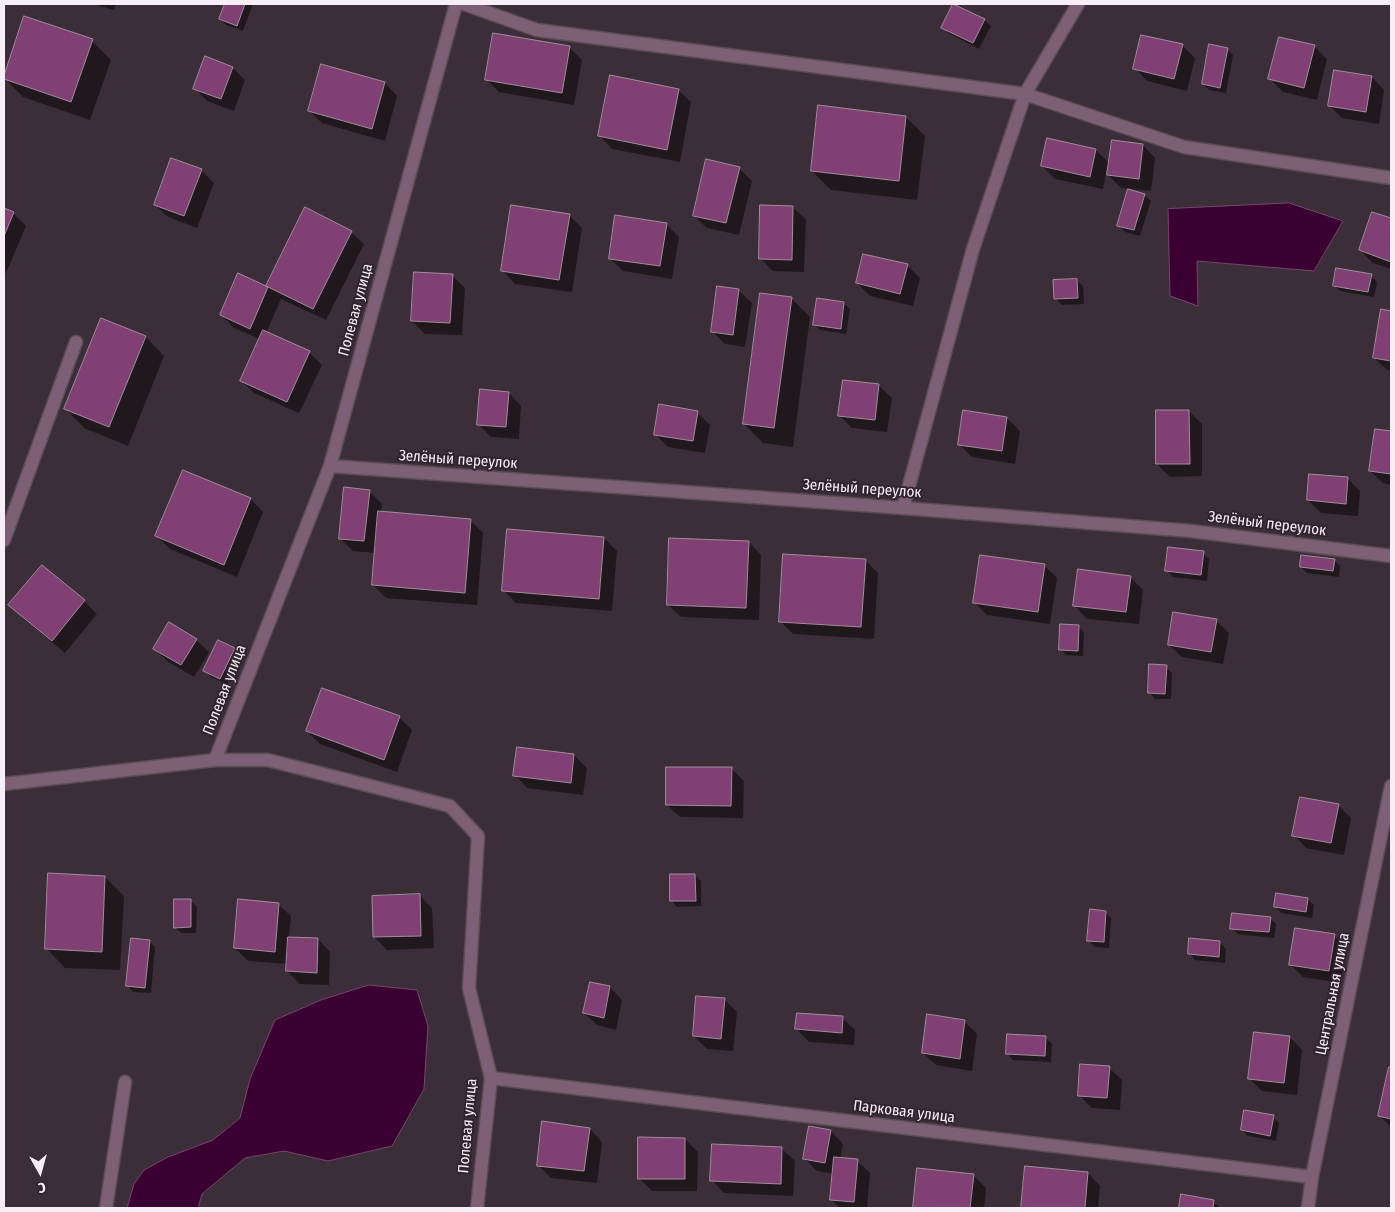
<!DOCTYPE html>
<html>
<head>
<meta charset="utf-8">
<style>
  body { margin:0 }
  #map { position:relative; width:1395px; height:1212px; overflow:hidden; background:#3c2e38; font-family:"Fira Sans Condensed",sans-serif }
  canvas { display:block }
  .frame { position:absolute; inset:0; border:5px solid #f8eef5; pointer-events:none }
  .north { position:absolute; left:15px; top:1147px; width:50px; height:50px; -webkit-text-stroke:4px #32242e; paint-order:stroke; rotate:173deg; font-size:14px; font-weight:700; line-height:20px; text-align:center; color:#f8eef5 }
  .north::after { content:''; display:block; margin:auto; width:18px; height:22px; background:#f8eef5; clip-path:polygon(50% 0,100% 100%,50% 72%,0 100%) }
</style>
</head>
<body>
<div id="map">
<canvas width="1395" height="1212"></canvas>
<div class="frame"></div>
<div class="north">С</div>
</div>
<script>
const g = document.querySelector('canvas').getContext('2d');
g.lineJoin = 'round';
function fill(path, color) {
  g.fillStyle = color;
  g.fill(path, 'evenodd');
}
function trace(path, color, width, dash) {
  g.strokeStyle = color;
  g.lineWidth = width;
  g.lineCap = dash ? 'butt' : 'round';
  g.setLineDash(dash || []);
  g.stroke(path);
}
function label(font, color, halo, rows, align = 'center') {
  g.font = font + ' "Fira Sans Condensed",sans-serif';
  g.lineWidth = 4;
  g.setLineDash([]);
  g.textBaseline = 'middle';
  g.strokeStyle = halo;
  g.fillStyle = color;
  for (const [text, x, y, turn = 0] of rows) {
    g.save();
    g.translate(x, y);
    g.rotate((+turn || 0) * Math.PI / 180);
    g.textAlign = isNaN(turn) ? turn : align;
    if (halo) g.strokeText(text, 0, 0);
    g.fillText(text, 0, 0);
    g.restore();
  }
}
const water = new Path2D(`
  M1289,203L1343,221L1314,271L1197,261L1198,306L1170,296L1168,209Z
  M369,985L417,990L428,1026L424,1089L392,1146L328,1161L284,1151L245,1158L202,1194L198,1208H127L134,1184L144,1170L168,1157L213,1140L240,1118L250,1079L275,1020L321,1000Z`);
fill(water, '#3b0032');
trace(water, '#74476c', 1);
fill(new Path2D(`
  M93,4H116L114,10Z
  M226,4H253L243,31L226,25L220,19Z
  M954,5L985,20L991,26L979,49L948,33L942,27Z
  M92,41L111,60L90,120L23,97L4,78Z
  M1182,45L1195,58L1187,91L1147,81L1135,68Z
  M1314,46L1327,59L1317,100L1283,92L1270,79Z
  M569,47L582,60L574,105L499,92L486,79Z
  M1227,49L1233,55L1226,93L1209,90L1203,84Z
  M233,68L245,80L234,111L207,101L195,88Z
  M1372,77L1384,90L1379,124L1342,118L1329,105Z
  M385,83L397,96L385,141L322,123L309,111Z
  M678,90L691,102L680,162L612,149L600,136Z
  M906,117L925,136L917,200L831,190L812,171Z
  M1143,145L1155,158L1151,191L1121,188L1108,175L1109,169L1107,168L1103,189L1055,179L1042,166L1096,150L1110,164Z
  M739,168L752,181L739,235L707,228L694,216Z
  M201,170L214,183L197,228L168,217L155,205Z
  M1144,195L1151,201L1140,236L1125,232L1119,226Z
  M793,207L806,220L804,272L773,271L760,258Z
  M305,209L351,232L364,244L326,320L281,299L266,333L309,352L322,365L299,413L254,393L241,380L260,339L234,328L221,315L266,287Z
  M4,210L13,213L26,226L6,273L4,272Z
  M1373,213L1391,220V269L1373,263L1360,250Z
  M569,215L582,228L572,292L515,284L503,271Z
  M666,224L679,237L672,279L623,271L610,259Z
  M907,265L920,278L913,306L870,296L857,283Z
  M452,275L465,288L462,335L425,334L412,321Z
  M1371,276L1377,282L1374,297L1340,291L1334,285Z
  M1077,280L1083,286L1084,304L1062,305L1056,299Z
  M718,288L739,291L752,303L745,347L725,344L712,331Z
  M791,298L810,317L793,447L763,443L744,424Z
  M843,303L850,309L846,334L820,330L814,324Z
  M1382,311L1391,312V371L1387,370L1374,358Z
  M146,337L164,356L128,446L84,428L65,408Z
  M879,386L892,398L887,432L852,428L840,416Z
  M509,393L521,406L519,439L491,437L479,425Z
  M1189,411L1202,424V476L1170,477L1157,464Z
  M697,412L710,425L705,453L668,447L655,434Z
  M1007,418L1020,431L1015,464L972,457L959,444Z
  M1376,430L1391,433V485L1383,483L1370,471Z
  M184,471L251,499L263,512L237,577L170,549L157,536Z
  M1347,478L1360,491L1358,516L1321,513L1308,500Z
  M369,491L382,504L381,513L470,520L483,533L477,605L386,598L373,585L376,553L353,551L340,538Z
  M604,538L617,551L612,611L516,603L503,590Z
  M749,542L761,555L759,620L681,617L668,605Z
  M1203,553L1209,559L1207,581L1173,577L1167,571Z
  M865,560L878,573L874,639L793,634L780,621Z
  M1334,560L1340,566L1339,577L1307,573L1301,567Z
  M1044,565L1057,578L1050,624L987,615L974,602Z
  M42,567L84,601L97,614L65,653L23,618L10,605Z
  M1130,577L1143,590L1139,624L1087,619L1075,606Z
  M1216,620L1229,633L1223,664L1182,657L1169,645Z
  M1078,626L1084,632L1083,656L1066,655L1060,649Z
  M196,640L209,652L194,677L167,661L154,648Z
  M234,649L240,655L227,684L211,677L205,671Z
  M1166,667L1172,673L1171,699H1155L1149,692Z
  M399,717L412,730L397,772L320,744L307,731Z
  M574,755L587,768L583,795L527,788L515,775Z
  M731,768L744,781L743,818L680,817L667,805Z
  M1338,805L1351,818L1344,855L1306,848L1294,835Z
  M695,875L701,881V906L677,907L671,900Z
  M105,877L124,896L120,970L65,968L46,948Z
  M420,896L432,908L434,948L387,950L374,937Z
  M1307,899L1314,905L1312,918L1281,913L1275,907Z
  M190,900L197,907L196,933H181L175,927Z
  M278,904L291,916L289,938L318,939L330,952L329,985L300,984L287,971L288,964L248,961L235,948Z
  M1105,912L1111,918L1109,948L1095,947L1089,941Z
  M1270,918L1276,924L1274,938L1238,934L1232,928Z
  M1334,936L1347,948L1341,983L1303,977L1290,964Z
  M149,941L155,947L151,993L133,992L127,985Z
  M1220,943L1226,949L1225,963L1195,960L1189,953Z
  M610,987L622,1000L616,1030L597,1025L584,1013Z
  M724,999L737,1012L733,1051L707,1049L694,1036Z
  M842,1018L855,1030L854,1045L809,1042L797,1029Z
  M964,1021L977,1034L972,1071L936,1065L923,1053Z
  M1290,1037L1302,1050L1297,1095L1262,1091L1249,1078Z
  M1046,1038L1052,1044L1051,1062L1013,1060L1007,1053Z
  M1109,1068L1122,1080L1120,1110L1092,1108L1079,1095Z
  M1390,1068L1391,1069V1127L1379,1115Z
  M1273,1117L1279,1123L1276,1141L1248,1136L1242,1130Z
  M590,1129L602,1142L597,1183L551,1178L538,1165Z
  M831,1131L843,1144L840,1159L857,1161L870,1173L867,1208H840L831,1200L834,1174L817,1171L804,1158Z
  M685,1139L698,1152L697,1191H652L639,1178Z
  M782,1149L795,1161L793,1196L724,1193L712,1180Z
  M1026,1167L1088,1173L1100,1186L1098,1208H1022Z
  M918,1170L973,1175L986,1188L984,1208H914Z
  M1182,1196L1213,1202L1220,1208H1180Z`), '#0007');
const building = new Path2D(`
  M225,4H245L237,26L219,19Z
  M953,4L985,19L973,43L941,28Z
  M24,16L93,39L71,102L4,79V76Z
  M493,33L570,46L562,93L485,80Z
  M1141,35L1183,44L1174,79L1133,69Z
  M1279,37L1315,45L1304,88L1268,79Z
  M1209,44L1228,48L1220,88L1202,84Z
  M205,56L233,67L221,99L193,89Z
  M321,64L385,82L372,129L308,111Z
  M1334,70L1372,76L1366,112L1328,106Z
  M610,75L679,89L667,150L598,136Z
  M818,105L906,116L899,181L811,171Z
  M1047,138L1096,149L1090,177L1041,166Z
  M1112,140L1143,144L1139,179L1107,175Z
  M171,158L202,169L184,216L154,205Z
  M706,159L740,167L726,223L693,216Z
  M1128,189L1145,194L1134,230L1117,226Z
  M511,205L570,214L559,280L501,271Z
  M760,205L793,206L792,260L759,259Z
  M305,207L352,231L313,309L266,286Z
  M4,208L14,212L4,236Z
  M1372,212L1391,218V262L1359,250Z
  M615,215L667,223L660,266L609,259Z
  M863,254L908,264L900,294L856,283Z
  M1336,268L1372,274L1368,292L1333,286Z
  M414,272L453,274L450,323L411,321Z
  M238,273L268,287L250,329L220,315Z
  M1077,279L1078,298L1054,299L1053,280Z
  M717,286L739,289L733,335L711,332Z
  M760,293L792,297L774,428L743,424Z
  M817,298L844,302L841,329L813,325Z
  M1381,309L1391,311V361L1373,358Z
  M101,318L146,336L109,427L64,409Z
  M263,330L310,351L287,402L240,381Z
  M843,380L879,384L875,420L838,416Z
  M480,389L509,392L506,427L477,425Z
  M659,404L698,411L693,441L654,435Z
  M963,410L1007,417L1002,451L958,445Z
  M1156,410H1189L1190,464H1156Z
  M1375,429L1391,431V474L1369,471Z
  M183,470L251,498L224,565L155,536Z
  M1309,474L1348,477L1346,504L1307,500Z
  M344,487L370,490L364,541L339,539Z
  M378,511L471,519L465,593L372,585Z
  M507,529L604,537L599,599L502,591Z
  M669,538L749,541L746,608L667,605Z
  M1168,547L1204,551L1201,575L1165,571Z
  M783,554L866,559L861,627L779,622Z
  M980,555L1045,564L1038,612L973,603Z
  M1301,555L1335,559L1333,571L1300,567Z
  M42,565L85,600L52,641L8,605Z
  M1078,569L1131,576L1126,612L1073,606Z
  M1173,612L1217,619L1211,652L1168,645Z
  M169,622L197,639L181,665L153,649Z
  M1060,624L1079,625L1078,651L1059,650Z
  M218,640L235,648L220,679L203,671Z
  M1149,664L1167,665L1165,694L1148,693Z
  M322,688L400,716L384,760L306,731Z
  M517,747L574,754L571,783L513,776Z
  M666,767H732L731,806L666,805Z
  M1300,797L1339,804L1331,843L1292,836Z
  M48,873L105,876L102,952L45,949Z
  M670,874H695L696,901H670Z
  M1276,893L1308,898L1306,912L1274,907Z
  M420,894L421,936L373,937L372,896Z
  M174,899H191V927L174,928Z
  M238,899L279,903L275,952L234,948Z
  M1090,909L1106,911L1104,942L1087,941Z
  M1232,913L1271,917L1269,932L1230,929Z
  M1295,928L1335,934L1329,971L1289,965Z
  M288,937L318,938L317,973L286,971Z
  M131,938L150,940L145,988L126,986Z
  M1189,938L1220,941L1219,957L1188,954Z
  M590,982L610,986L604,1018L583,1013Z
  M696,996L725,998L721,1039L693,1036Z
  M797,1013L843,1016L842,1033L795,1029Z
  M927,1014L965,1020L960,1059L922,1053Z
  M1254,1032L1290,1036L1284,1083L1248,1079Z
  M1007,1034L1046,1036L1045,1056L1006,1054Z
  M1080,1064L1110,1066L1107,1098L1078,1096Z
  M1389,1067H1391V1119L1378,1116Z
  M1244,1110L1274,1115L1270,1136L1241,1130Z
  M542,1121L590,1128L584,1171L537,1166Z
  M809,1126L831,1130L825,1163L803,1159Z
  M638,1137L685,1138V1179H638Z
  M712,1144L782,1147L781,1184L710,1181Z
  M834,1157L858,1159L854,1202L830,1200Z
  M1025,1166L1088,1172L1085,1208H1021Z
  M917,1168L974,1174L970,1208H913Z
  M1181,1194L1214,1200L1213,1208H1179Z`);
fill(building, '#814073');
trace(building, '#9f8e9a', 1);
const lane = new Path2D(`
  M903,508L973,249L1025,94
  M4,540L76,342
  M4,784L215,760`);
const street = new Path2D(`
  M456,4L330,466L215,760H268L450,806L478,836L469,988L491,1078L477,1208
  M464,4L537,30L1025,94L1184,147L1391,178
  M1025,94L1078,4
  M330,466L903,508L1191,531L1391,556
  M491,1078L1312,1177
  M106,1208L125,1082
  M1308,1208L1312,1177L1391,786`);
trace(lane, '#5a4d56', 15);
trace(street, '#5a4d56', 15);
trace(lane, '#7e6076', 12);
trace(street, '#7e6076', 12);
label('15px', '#f8eef5', '#32242e', [
  ["Полевая улица",356,310,-75],
  ["Зелёный переулок",458,460,4],
  ["Зелёный переулок",862,489,4],
  ["Зелёный переулок",1267,524,7],
  ["Полевая улица",225,690,-69],
  ["Центральная улица",1333,994,-79],
  ["Парковая улица",904,1112,7],
  ["Полевая улица",468,1126,-85]
]);
</script>
</body>
</html>
